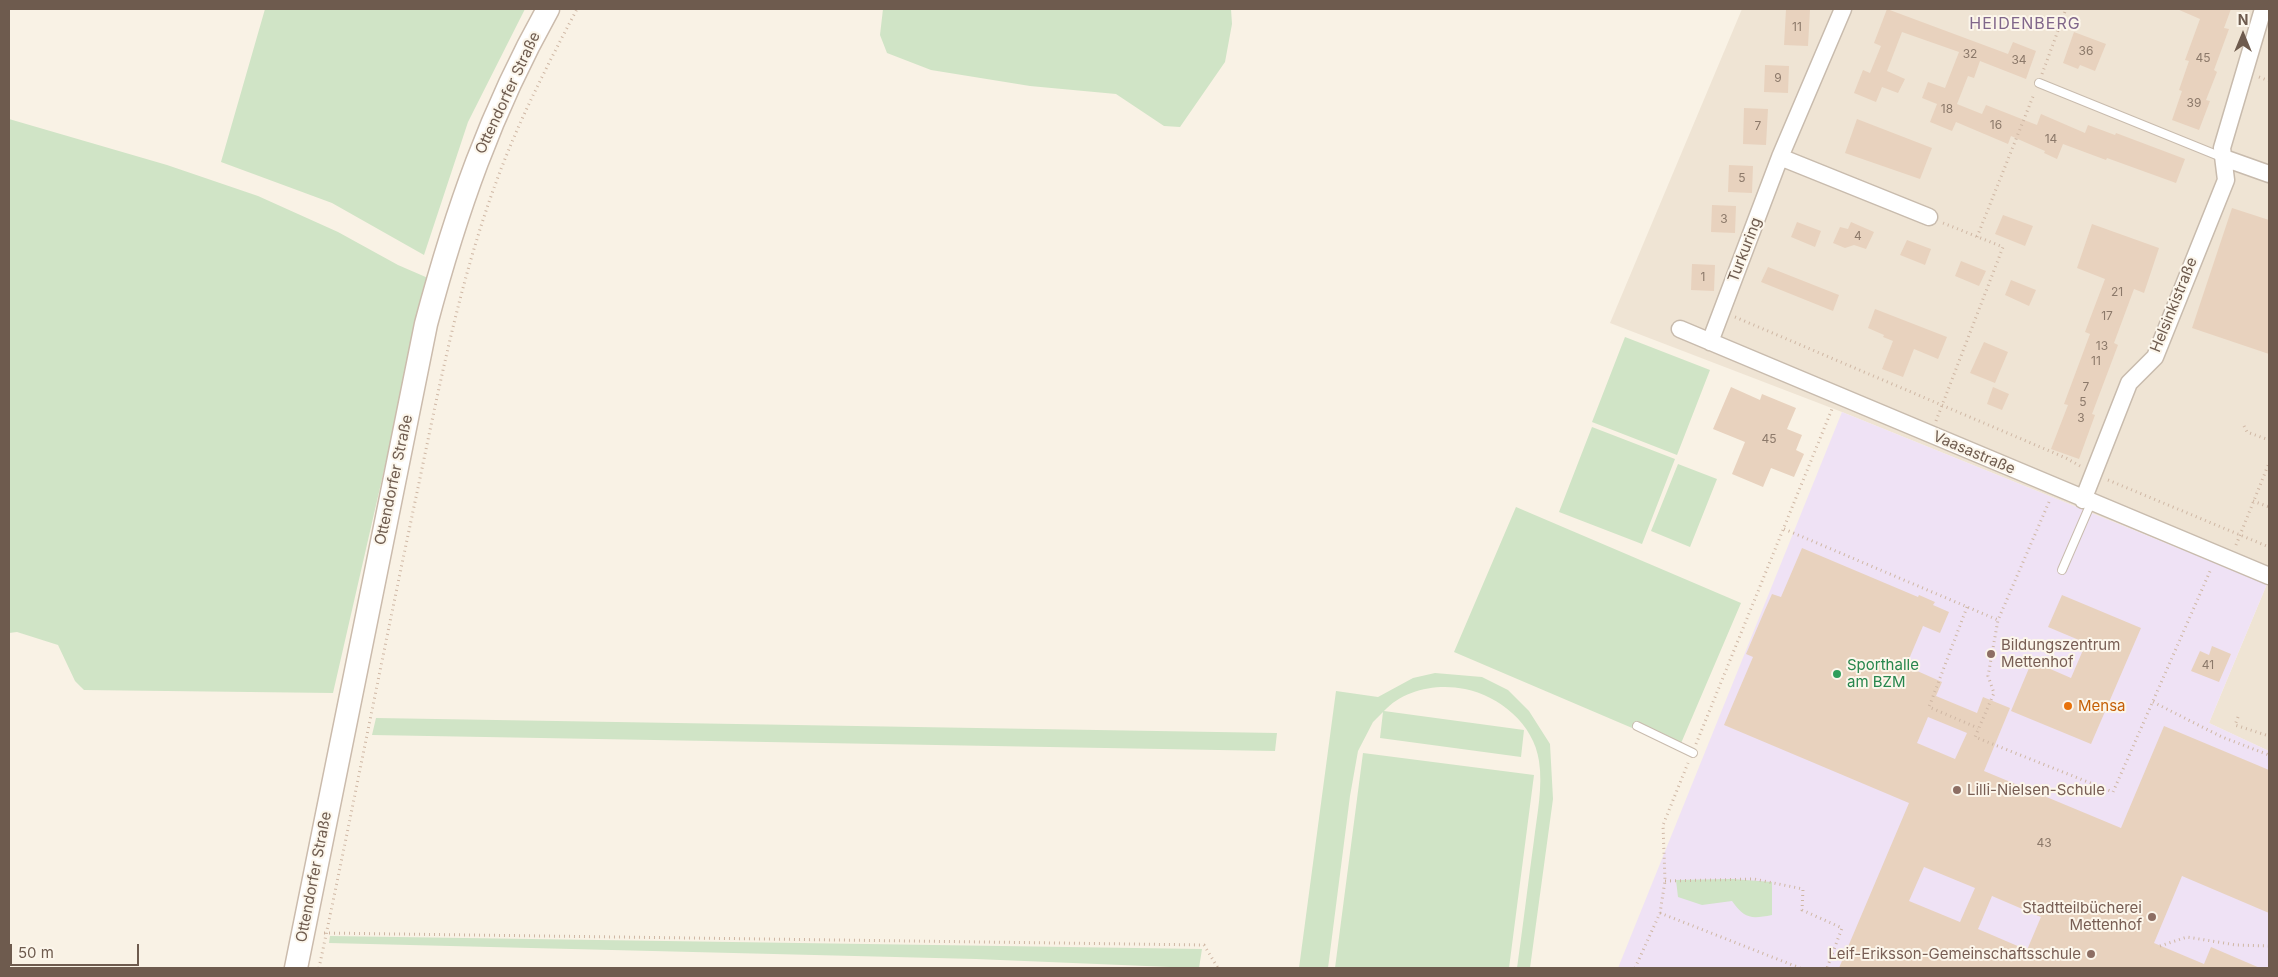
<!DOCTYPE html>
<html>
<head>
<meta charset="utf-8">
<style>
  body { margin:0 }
  #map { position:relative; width:2278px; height:977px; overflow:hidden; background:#f9f2e5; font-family:Inter,sans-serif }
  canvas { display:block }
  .frame { position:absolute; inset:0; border:10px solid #6e5b4e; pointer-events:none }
  .north { position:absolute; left:2218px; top:10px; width:50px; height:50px; -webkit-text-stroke:4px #fcf6eb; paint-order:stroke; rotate:0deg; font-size:14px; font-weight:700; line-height:20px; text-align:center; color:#6e5b4e }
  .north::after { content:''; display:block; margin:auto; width:18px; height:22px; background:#6e5b4e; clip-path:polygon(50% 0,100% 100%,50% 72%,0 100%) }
  .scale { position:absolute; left:10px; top:944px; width:129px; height:22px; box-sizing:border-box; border:2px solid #6e5b4e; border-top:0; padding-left:6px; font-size:15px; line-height:18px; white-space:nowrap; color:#6e5b4e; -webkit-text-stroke:4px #fcf6eb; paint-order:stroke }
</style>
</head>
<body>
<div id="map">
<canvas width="2278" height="977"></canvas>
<div class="frame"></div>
<div class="north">N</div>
<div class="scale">50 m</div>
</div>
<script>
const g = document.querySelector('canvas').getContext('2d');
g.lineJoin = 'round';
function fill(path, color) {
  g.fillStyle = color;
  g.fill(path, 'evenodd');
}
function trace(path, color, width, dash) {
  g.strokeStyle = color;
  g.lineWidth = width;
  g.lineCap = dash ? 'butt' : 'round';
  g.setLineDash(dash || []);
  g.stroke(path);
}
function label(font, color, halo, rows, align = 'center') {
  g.font = font + ' Inter,sans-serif';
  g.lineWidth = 4;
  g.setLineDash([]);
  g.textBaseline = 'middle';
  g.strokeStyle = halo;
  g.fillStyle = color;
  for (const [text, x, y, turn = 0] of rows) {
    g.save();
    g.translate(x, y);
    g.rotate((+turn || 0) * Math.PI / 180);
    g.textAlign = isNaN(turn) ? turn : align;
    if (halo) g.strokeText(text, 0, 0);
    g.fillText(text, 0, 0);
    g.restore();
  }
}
fill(new Path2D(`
  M1742,9H2269V751L2209,723L2267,584L1842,412L1610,323Z`), '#efe4d4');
fill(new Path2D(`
  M1842,412L2267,584L2209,723L2269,751V968H1618Z`), '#efe2f5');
fill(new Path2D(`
  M265,9H525L468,122L424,255L332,203L221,162Z
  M883,9H1231L1232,24L1225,62L1180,127L1164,126L1116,94L1030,86L931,70L887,53L880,35Z
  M9,119L167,165L258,196L338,232L398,265L428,278L333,693L84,690L75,681L58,645L17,632L9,633Z
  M1625,337L1710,370L1677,455L1592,422Z
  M1592,427L1675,459L1642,544L1559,512Z
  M1678,464L1717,479L1690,547L1651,531Z
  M1516,507L1741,603L1679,748L1454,652Z
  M1435,673L1482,677L1508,690L1529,711L1550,744L1553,799L1530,968H1517C1523,926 1528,883 1534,840C1537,815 1543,787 1539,761C1534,724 1499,696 1465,689C1437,683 1403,690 1384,711L1524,730L1521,757L1380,738L1383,712L1373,722L1358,751L1350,796L1328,968H1299L1336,691L1378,697L1413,678Z
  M376,718L1277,733L1275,751L372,735Z
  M1363,753L1534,775L1509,968H1335Z
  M1732,879L1772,882V915C1751,919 1745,919 1732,901L1702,905L1678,897L1676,880Z
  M330,936L1202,949L1199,968H1194L976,959L329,943Z`), '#d0e4c6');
fill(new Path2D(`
  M1786,9L1810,10L1808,46L1784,45Z
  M1887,9L2008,54L2013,42L2036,51L2026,79L1980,61L1974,78L1968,76L1957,104L1982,114L1986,105L2037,125L2041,114L2085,133L2088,125L2115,135L2116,133L2185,159L2176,183L2107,158L2106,160L2063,144L2057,159L2044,153L2045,151L2011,136L2008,144L1956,122L1952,131L1930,122L1937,104L1922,98L1928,82L1945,88L1959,52L1902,32L1887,71L1905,79L1898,93L1882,87L1876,102L1854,93L1863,70L1870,73L1881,46L1874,43Z
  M2177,9H2231L2224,28L2229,29L2214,70L2217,72L2206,100L2210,101L2199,130L2172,120L2182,91L2179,90L2189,61L2185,60L2200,19Z
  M2074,32L2106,44L2095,71L2080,65L2078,69L2063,63Z
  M1765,65L1789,66L1788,93L1764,92Z
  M1744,108L1768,109L1766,145L1743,144Z
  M1857,119L1932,148L1920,179L1845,153Z
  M1729,165L1753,166L1752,193L1728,192Z
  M1712,205L1736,206L1735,233L1711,232Z
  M2232,208L2269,220V354L2192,328Z
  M2003,215L2033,226L2025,246L1995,234Z
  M1797,222L1821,231L1815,247L1791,237Z
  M1851,222L1874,232L1866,249L1854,245L1845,248L1833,243L1840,227L1848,229Z
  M2092,224L2159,248L2144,293L2134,289L2114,343L2118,345L2092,414L2095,415L2079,459L2051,449L2068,405L2064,404L2090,334L2085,332L2105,279L2077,268Z
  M1907,240L1931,249L1925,265L1900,255Z
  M1961,261L1986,271L1979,286L1955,276Z
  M1692,264L1715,265L1714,291L1691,290Z
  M1768,267L1839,295L1833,311L1761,282Z
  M2011,280L2036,290L2029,306L2005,295Z
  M1875,309L1947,337L1938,359L1914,349L1903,377L1882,369L1893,341L1883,337L1884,335L1868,328Z
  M1984,342L2008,352L1995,383L1970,373Z
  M1731,387L1760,400L1762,394L1796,408L1787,429L1802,435L1796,450L1804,454L1794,477L1771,468L1763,487L1732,474L1745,442L1713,429Z
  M1993,387L2009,394L2002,410L1987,404Z
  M1802,548L1918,597L1919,595L1935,602L1933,605L1949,612L1940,633L1923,626L1906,666L1942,682L1936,696L1977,713L1983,697L2010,708L1984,771L2121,828L2164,726L2269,770V913L2182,876L2154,943L2204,964L2211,947L2260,968H1839L1909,803L1724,725L1753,657L1746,654L1764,612L1772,594L1781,597ZM1928,717L1967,733L1955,759L1917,743ZM1924,867L1975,888L1960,922L1909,901ZM1992,896L2041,917L2027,950L1978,929Z
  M2062,595L2141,628L2091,744L2011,711L2032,661L2071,678L2086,643L2048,627Z
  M2212,646L2231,654L2219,682L2191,671L2200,651L2209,655Z`), '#e8d2be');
const lane = new Path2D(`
  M2039,83L2224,158
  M2062,570L2091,503
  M1637,726L1693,753`);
const street = new Path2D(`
  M1780,157L1929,217
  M2224,158L2269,174
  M1680,329L2269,576
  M1710,342L1780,157L1843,9
  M2083,500L2129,383L2155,357L2226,180L2222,148L2263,9`);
const secondary = new Path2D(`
  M296,968L426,324C456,211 491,111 548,9`);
trace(lane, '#c8bbad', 10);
trace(street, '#c8bbad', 19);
trace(secondary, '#cbbbac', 25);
trace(new Path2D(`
  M2042,74L2066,9
  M2259,77L2269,81
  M1977,237L2034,94
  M1735,317L2066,458L2080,466
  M1936,421L2003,247L1943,223
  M2244,426L2247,432L2269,440
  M2108,480L2269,547
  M2253,501L2269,507
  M2049,502L1998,620L1988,676L1994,693L1975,737L2113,792L2211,569
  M1784,529L1998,620
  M2236,545L2269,463
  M1967,607L1929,707L1978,728
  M2153,702L2222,737L2269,755
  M2238,717L2235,725L2269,736
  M1696,744L1832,409
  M1665,881L1754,879L1803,889L1802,910L1842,928L1827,968
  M1660,913L1800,968
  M324,933L1204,945L1218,968
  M2160,946L2187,937L2236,945L2269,946
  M319,968C352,813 382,657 415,502C438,393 459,281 498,177C520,118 548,64 577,9
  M1635,968L1660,913L1665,881L1663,825L1688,763`), '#cfb7a4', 3, [1, 4]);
trace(lane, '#fff', 8);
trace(street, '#fff', 16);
trace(secondary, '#fff', 22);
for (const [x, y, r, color] of [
  [1991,654,5,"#8d6e63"],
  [1837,674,5,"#2e9e5b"],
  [2068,706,5,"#e8710a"],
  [1957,790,5,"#8d6e63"],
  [2152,917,5,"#8d6e63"],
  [2091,954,5,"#8d6e63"]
]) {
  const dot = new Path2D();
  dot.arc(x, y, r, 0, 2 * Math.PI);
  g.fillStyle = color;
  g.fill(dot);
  trace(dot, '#fcf6eb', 2);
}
label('12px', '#8c796a', null, [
  ["11",1797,27],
  ["36",2086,51],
  ["32",1970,54],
  ["45",2203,58],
  ["34",2019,60],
  ["9",1778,78],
  ["39",2194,103],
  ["18",1947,109],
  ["16",1996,125],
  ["7",1758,126],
  ["14",2051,139],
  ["5",1742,178],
  ["3",1724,219],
  ["4",1858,236],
  ["1",1703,277],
  ["21",2117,292],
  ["17",2107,316],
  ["13",2102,346],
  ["11",2096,361],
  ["7",2086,387],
  ["5",2083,402],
  ["3",2081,418],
  ["45",1769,439],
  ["41",2208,665],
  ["43",2044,843]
]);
label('15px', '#6e5b4e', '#fcf6eb', [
  ["Ottendorfer Straße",508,93,-65],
  ["Turkuring",1745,250,-69],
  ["Helsinkistraße",2174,305,-68],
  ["Vaasastraße",1974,453,23],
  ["Ottendorfer Straße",394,480,-78],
  ["Ottendorfer Straße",314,877,-79]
]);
label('15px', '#785e54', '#fcf6eb', [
  ["Bildungszentrum",2001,645],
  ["Mettenhof",2001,662],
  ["Lilli-Nielsen-Schule",1967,790],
  ["Stadtteilbücherei",2142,908,"right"],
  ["Mettenhof",2142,925,"right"],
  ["Leif-Eriksson-Gemeinschaftsschule",2081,954,"right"]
], 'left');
label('15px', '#27864d', '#fcf6eb', [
  ["Sporthalle",1847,665],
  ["am BZM",1847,682]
], 'left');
label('15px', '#c56008', '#fcf6eb', [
  ["Mensa",2078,706]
], 'left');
g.letterSpacing = '1px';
label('16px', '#80668a', '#fcf6eb', [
  ["HEIDENBERG",2025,24]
]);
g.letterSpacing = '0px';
</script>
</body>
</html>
